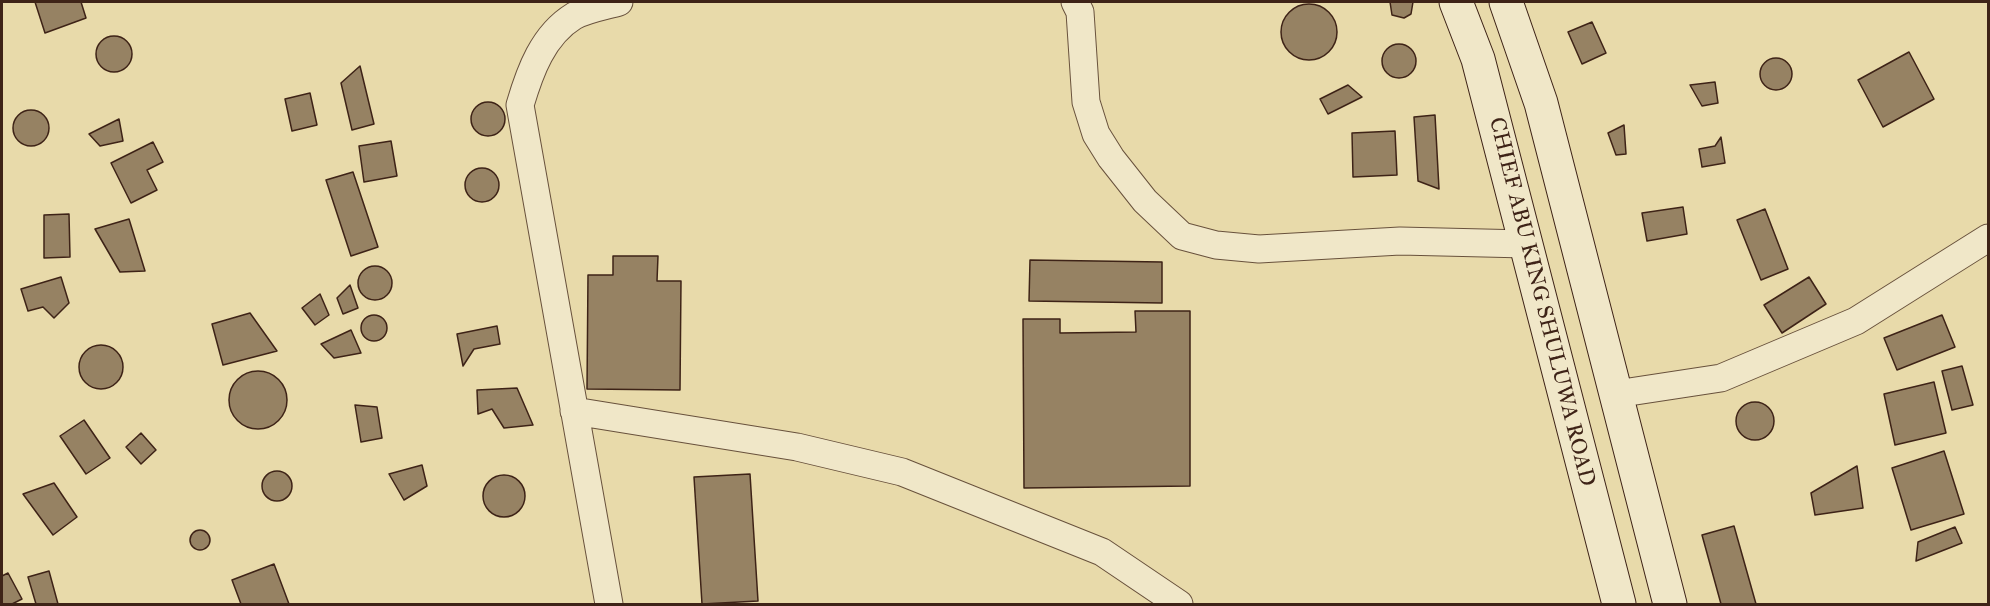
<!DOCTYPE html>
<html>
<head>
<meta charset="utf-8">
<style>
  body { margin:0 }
  #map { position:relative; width:1990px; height:606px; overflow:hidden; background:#e8daaa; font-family:"IM FELL Great Primer",serif }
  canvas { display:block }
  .frame { position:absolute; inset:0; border:3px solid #3e2317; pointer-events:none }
</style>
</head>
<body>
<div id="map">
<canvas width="1990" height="606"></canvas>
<div class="frame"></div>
</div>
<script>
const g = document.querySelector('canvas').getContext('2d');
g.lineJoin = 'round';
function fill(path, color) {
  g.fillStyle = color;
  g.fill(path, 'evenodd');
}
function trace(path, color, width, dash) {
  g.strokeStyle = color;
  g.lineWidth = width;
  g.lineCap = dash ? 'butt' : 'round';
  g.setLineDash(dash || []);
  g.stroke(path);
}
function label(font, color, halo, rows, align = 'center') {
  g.font = font + ' "IM FELL Great Primer",serif';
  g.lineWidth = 4.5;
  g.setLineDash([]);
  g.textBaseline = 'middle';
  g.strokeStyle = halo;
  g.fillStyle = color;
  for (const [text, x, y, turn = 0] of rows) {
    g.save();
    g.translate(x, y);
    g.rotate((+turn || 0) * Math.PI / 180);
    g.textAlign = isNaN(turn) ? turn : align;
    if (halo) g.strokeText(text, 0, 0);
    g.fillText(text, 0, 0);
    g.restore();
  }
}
const building = new Path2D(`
  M35,2H81L86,18L45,33Z
  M1390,2H1413L1411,14L1404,18L1392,15Z
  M1281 32a28 28 0 1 1 56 0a28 28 0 1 1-56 0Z
  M1592,22L1606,53L1582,64L1568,32Z
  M96 54a18 18 0 1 1 36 0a18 18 0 1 1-36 0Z
  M1382 61a17 17 0 1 1 34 0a17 17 0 1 1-34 0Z
  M1909,52L1934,99L1883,127L1858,80Z
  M1760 74a16 16 0 1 1 32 0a16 16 0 1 1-32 0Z
  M360,66L374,124L352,130L341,83Z
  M1715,82L1718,103L1702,106L1690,85Z
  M1348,85L1362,97L1328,114L1320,99Z
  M310,93L317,125L292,131L285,99Z
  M471 119a17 17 0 1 1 34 0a17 17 0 1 1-34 0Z
  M13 128a18 18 0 1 1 36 0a18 18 0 1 1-36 0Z
  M1435,115L1439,189L1418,181L1414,117Z
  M119,119L123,141L100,146L89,134Z
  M1624,125L1626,154L1616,155L1608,133Z
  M1395,131L1397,175L1353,177L1352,133Z
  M1721,137L1725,163L1702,167L1699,149L1715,146Z
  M391,141L397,176L364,182L359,146Z
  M153,142L163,162L147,170L157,190L131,203L111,163Z
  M465 185a17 17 0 1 1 34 0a17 17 0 1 1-34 0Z
  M353,172L378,247L351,256L326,180Z
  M1683,207L1687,234L1647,241L1642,213Z
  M1765,209L1788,269L1761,280L1737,220Z
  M69,214L70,257L44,258V215Z
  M129,219L145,271L120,272L95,229Z
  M613,256H658L657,281H681L680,390L587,389L588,275H613Z
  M1030,260L1162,262V303L1029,301Z
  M358 283a17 17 0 1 1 34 0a17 17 0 1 1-34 0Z
  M61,277L69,303L54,318L43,307L28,311L21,289Z
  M1809,277L1826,304L1782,333L1764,305Z
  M350,285L358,308L343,314L337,298Z
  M320,294L329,315L315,325L302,308Z
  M1135,311H1190V486L1024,488L1023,319H1060V333L1136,332Z
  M250,313L277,351L223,365L212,324Z
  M361 328a13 13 0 1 1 26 0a13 13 0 1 1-26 0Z
  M1942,315L1955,347L1897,370L1884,338Z
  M497,326L500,344L474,349L463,366L457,334Z
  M351,330L361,353L334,358L321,344Z
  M79 367a22 22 0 1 1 44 0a22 22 0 1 1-44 0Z
  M1962,366L1973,405L1952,410L1942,371Z
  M229 400a29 29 0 1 1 58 0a29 29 0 1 1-58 0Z
  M1934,382L1946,433L1895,445L1884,394Z
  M517,388L533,425L504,428L492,409L478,414L477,390Z
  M1736 421a19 19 0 1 1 38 0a19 19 0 1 1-38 0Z
  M355,405L377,407L382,438L361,442Z
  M84,420L110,458L86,474L60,436Z
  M141,433L156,450L141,464L126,447Z
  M1944,451L1964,514L1911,530L1892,468Z
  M422,465L427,486L404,500L389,474Z
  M1857,466L1863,508L1815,515L1811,493Z
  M262 486a15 15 0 1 1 30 0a15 15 0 1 1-30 0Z
  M750,474L758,601L702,604L694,477Z
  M483 496a21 21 0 1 1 42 0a21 21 0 1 1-42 0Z
  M54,483L77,517L53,535L23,494Z
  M1734,526L1756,604H1721L1702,535Z
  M1955,527L1962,543L1916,561L1918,542Z
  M190 540a10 10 0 1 1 20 0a10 10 0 1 1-20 0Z
  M274,564L289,604H241L232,580Z
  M49,571L58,604H36L28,577Z
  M8,573L22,599L12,604H2V576Z`);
fill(building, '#968263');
trace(building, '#3e2317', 1.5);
const street = new Path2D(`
  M1075,2L1080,12L1086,102L1096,134L1111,158L1145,201L1182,236L1216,245L1259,249L1400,241L1526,244
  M1616,394L1721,378L1856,321L1988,238
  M574,411L797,447L902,472L1102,552L1179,604
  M609,604L520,105C530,71 543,35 574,16C587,9 605,6 619,2`);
const secondary = new Path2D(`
  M1456,2L1478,59L1619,604
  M1506,2L1541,103L1670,604`);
trace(street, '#68513c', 29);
trace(secondary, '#3e2317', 35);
trace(street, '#f0e7c8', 27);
trace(secondary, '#f0e7c8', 33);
label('22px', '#3e2317', '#f0e7c8', [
  ["CHIEF ABU KING SHULUWA ROAD",1541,302,76]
]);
</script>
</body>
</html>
